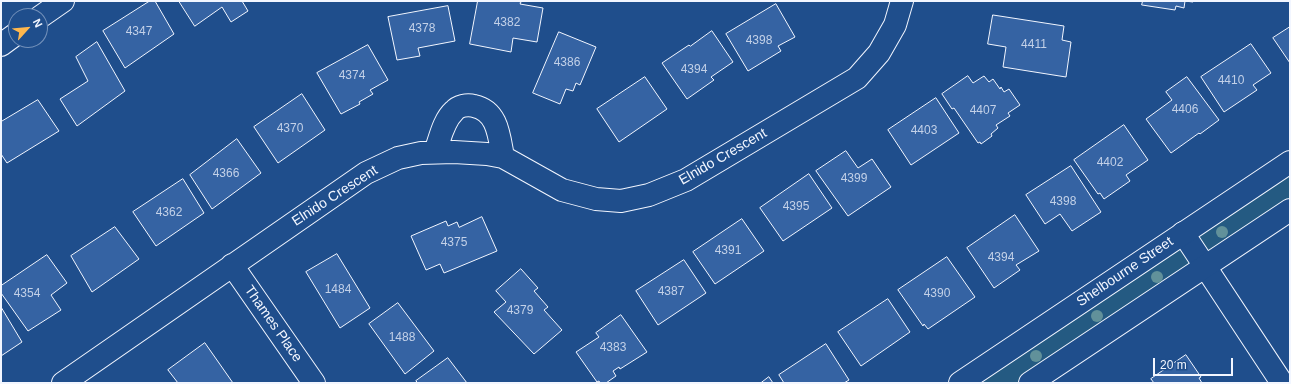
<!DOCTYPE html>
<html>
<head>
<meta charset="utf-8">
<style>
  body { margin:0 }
  #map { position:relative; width:1291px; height:384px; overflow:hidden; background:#1f4e8c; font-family:Helvetica,sans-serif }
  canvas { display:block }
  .frame { position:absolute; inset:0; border:2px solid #f2f6ff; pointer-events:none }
  .north { position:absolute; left:8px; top:8px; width:40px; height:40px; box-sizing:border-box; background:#1f4e8c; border:1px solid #7391ba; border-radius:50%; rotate:63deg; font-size:11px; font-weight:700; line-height:16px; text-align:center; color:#f2f6ff }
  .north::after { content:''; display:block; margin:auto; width:14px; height:18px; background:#ffb74d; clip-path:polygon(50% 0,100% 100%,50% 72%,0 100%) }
  .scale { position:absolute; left:1153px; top:358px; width:80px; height:18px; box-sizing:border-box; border:2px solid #f2f6ff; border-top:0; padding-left:5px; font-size:12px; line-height:14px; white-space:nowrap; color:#f2f6ff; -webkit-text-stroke:3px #1f4e8c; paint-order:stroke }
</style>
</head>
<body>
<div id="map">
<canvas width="1291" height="384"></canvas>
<div class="frame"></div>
<div class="north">N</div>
<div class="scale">20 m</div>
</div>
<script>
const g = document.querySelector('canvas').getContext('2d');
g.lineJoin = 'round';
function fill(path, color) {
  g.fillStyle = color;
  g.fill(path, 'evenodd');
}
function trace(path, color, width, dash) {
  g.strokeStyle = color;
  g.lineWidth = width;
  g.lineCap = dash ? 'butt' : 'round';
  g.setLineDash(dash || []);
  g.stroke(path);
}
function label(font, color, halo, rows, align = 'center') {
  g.font = font + ' Helvetica,sans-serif';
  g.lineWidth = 3;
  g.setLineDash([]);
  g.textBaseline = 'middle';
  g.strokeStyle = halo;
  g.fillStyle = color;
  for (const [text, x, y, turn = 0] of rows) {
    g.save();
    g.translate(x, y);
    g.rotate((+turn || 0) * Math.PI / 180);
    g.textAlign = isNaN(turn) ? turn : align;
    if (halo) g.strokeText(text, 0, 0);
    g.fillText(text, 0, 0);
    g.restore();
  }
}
const green = new Path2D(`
  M1290,171V201L1017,383H974Z`);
fill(green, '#245a82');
trace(green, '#a8bbd7', 1);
const building = new Path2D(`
  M150,1H155L174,34L125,68L103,31Z
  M179,1H242L248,11L231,22L222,7L195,26Z
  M478,1H517L521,2L520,4L543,8L537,42L513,38L511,52L470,44Z
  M1143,1H1194L1193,2L1185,1L1184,8L1176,6L1175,10L1142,5Z
  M776,4L795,37L778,46L781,51L748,71L726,34Z
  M448,6L455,41L418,48L420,56L397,60L388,17Z
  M993,15L1064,26L1062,40L1071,42L1066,77L1003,67L1006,47L988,44Z
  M1290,27V63L1273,38Z
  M712,31L733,62L711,77L714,80L687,99L662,63L689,45L690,46Z
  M559,32L596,47L580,85L576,83L573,91L566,89L560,104L533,93Z
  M97,42L125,91L77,126L60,99L88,81L76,57Z
  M1251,44L1271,73L1253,85L1257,90L1224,112L1201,77Z
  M368,45L388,80L370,90L373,94L359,102L360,104L341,114L317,73Z
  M968,76L973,83L984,76L989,82L993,79L1000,89L1001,87L1004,92L1009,89L1020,105L1008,113L1010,116L996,125L998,128L991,134L992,136L981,144L980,142L978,143L954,108L952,109L942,94Z
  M645,77L667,109L619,142L597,109Z
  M1187,77L1219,120L1200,134L1199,133L1171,153L1146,119L1172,100L1166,92Z
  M302,94L325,130L278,163L254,127Z
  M936,98L959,133L911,165L888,130Z
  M38,100L59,131L7,163L1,154V122Z
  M1124,125L1148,160L1126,175L1130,181L1104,199L1100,193L1098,194L1074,160Z
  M237,139L261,173L212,209L190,175Z
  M846,151L858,168L872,159L891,187L848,216L816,171Z
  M1071,166L1101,212L1072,231L1060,214L1045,224L1026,195Z
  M809,174L832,208L783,241L760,208Z
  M183,179L204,213L156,246L133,212Z
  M1015,215L1039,251L1016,265L1020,270L994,288L967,248Z
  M482,217L497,251L444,273L440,264L426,270L411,236L446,221L448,226L457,222L459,227Z
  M742,219L764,251L715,284L693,252Z
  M115,227L139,259L92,292L71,256Z
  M337,254L370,308L340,328L306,272Z
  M47,255L67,283L51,295L61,310L28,331L1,293V286Z
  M947,257L975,297L928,329L924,324L923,326L898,290Z
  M684,260L706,293L658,325L636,291Z
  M521,269L538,288L534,291L548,307L544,310L562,330L534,354L494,312L506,302L496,291Z
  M888,299L910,332L861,366L838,332Z
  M398,303L434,351L405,374L369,324Z
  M1,307L22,342L1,356Z
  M621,315L647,352L620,369L619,367L613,371L616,376L606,383H600L599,381L597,382L576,352L599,337L596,333Z
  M205,343L233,383H178L168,370Z
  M826,344L849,380L844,383H784L779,375Z
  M1186,355L1201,377L1199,378L1202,383H1154L1151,379Z
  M448,358L467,383H418L416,381Z
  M769,377L773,383H761Z`);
fill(building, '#3563a3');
trace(building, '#f2f6ff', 1);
const minor = new Path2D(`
  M40,17L63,1
  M1,45L16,34
  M435,152C440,139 443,121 454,111C458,106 467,104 474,106C498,111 499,136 503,157
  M1183,233L1282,383
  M232,265L314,383
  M63,383L366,173L398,158L421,153L454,152L487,154L503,157L512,162L562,190L596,199L621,201L649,195L686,180L857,78L879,53L895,25L902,1`);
const major = new Path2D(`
  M960,383L1290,162
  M1030,383L1290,210`);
trace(minor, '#f2f6ff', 24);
trace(major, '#f2f6ff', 24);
trace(minor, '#1f4e8c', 22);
trace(major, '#1f4e8c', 22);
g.fillStyle = '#61919a';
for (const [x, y] of [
  [1222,232],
  [1157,277],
  [1097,316],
  [1036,356]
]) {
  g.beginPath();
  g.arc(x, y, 6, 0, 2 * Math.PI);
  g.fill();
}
label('12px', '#c3d1e8', null, [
  ["4382",507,23],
  ["4378",422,29],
  ["4347",139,32],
  ["4398",759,41],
  ["4411",1034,45],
  ["4386",567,63],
  ["4394",694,70],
  ["4374",352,76],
  ["4410",1231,81],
  ["4406",1185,110],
  ["4407",983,111],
  ["4370",290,129],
  ["4403",924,131],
  ["4402",1110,163],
  ["4366",226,174],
  ["4399",854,179],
  ["4398",1063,202],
  ["4395",796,207],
  ["4362",169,213],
  ["4375",454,243],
  ["4391",728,251],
  ["4394",1001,258],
  ["1484",338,290],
  ["4387",671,292],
  ["4354",27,294],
  ["4390",937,294],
  ["4379",520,311],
  ["1488",402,338],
  ["4383",613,348]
]);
label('14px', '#f2f6ff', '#1f4e8c', [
  ["Elnido Crescent",723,157,-30],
  ["Elnido Crescent",335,196,-33],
  ["Shelbourne Street",1125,272,-34],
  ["Thames Place",273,324,55]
]);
</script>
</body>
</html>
